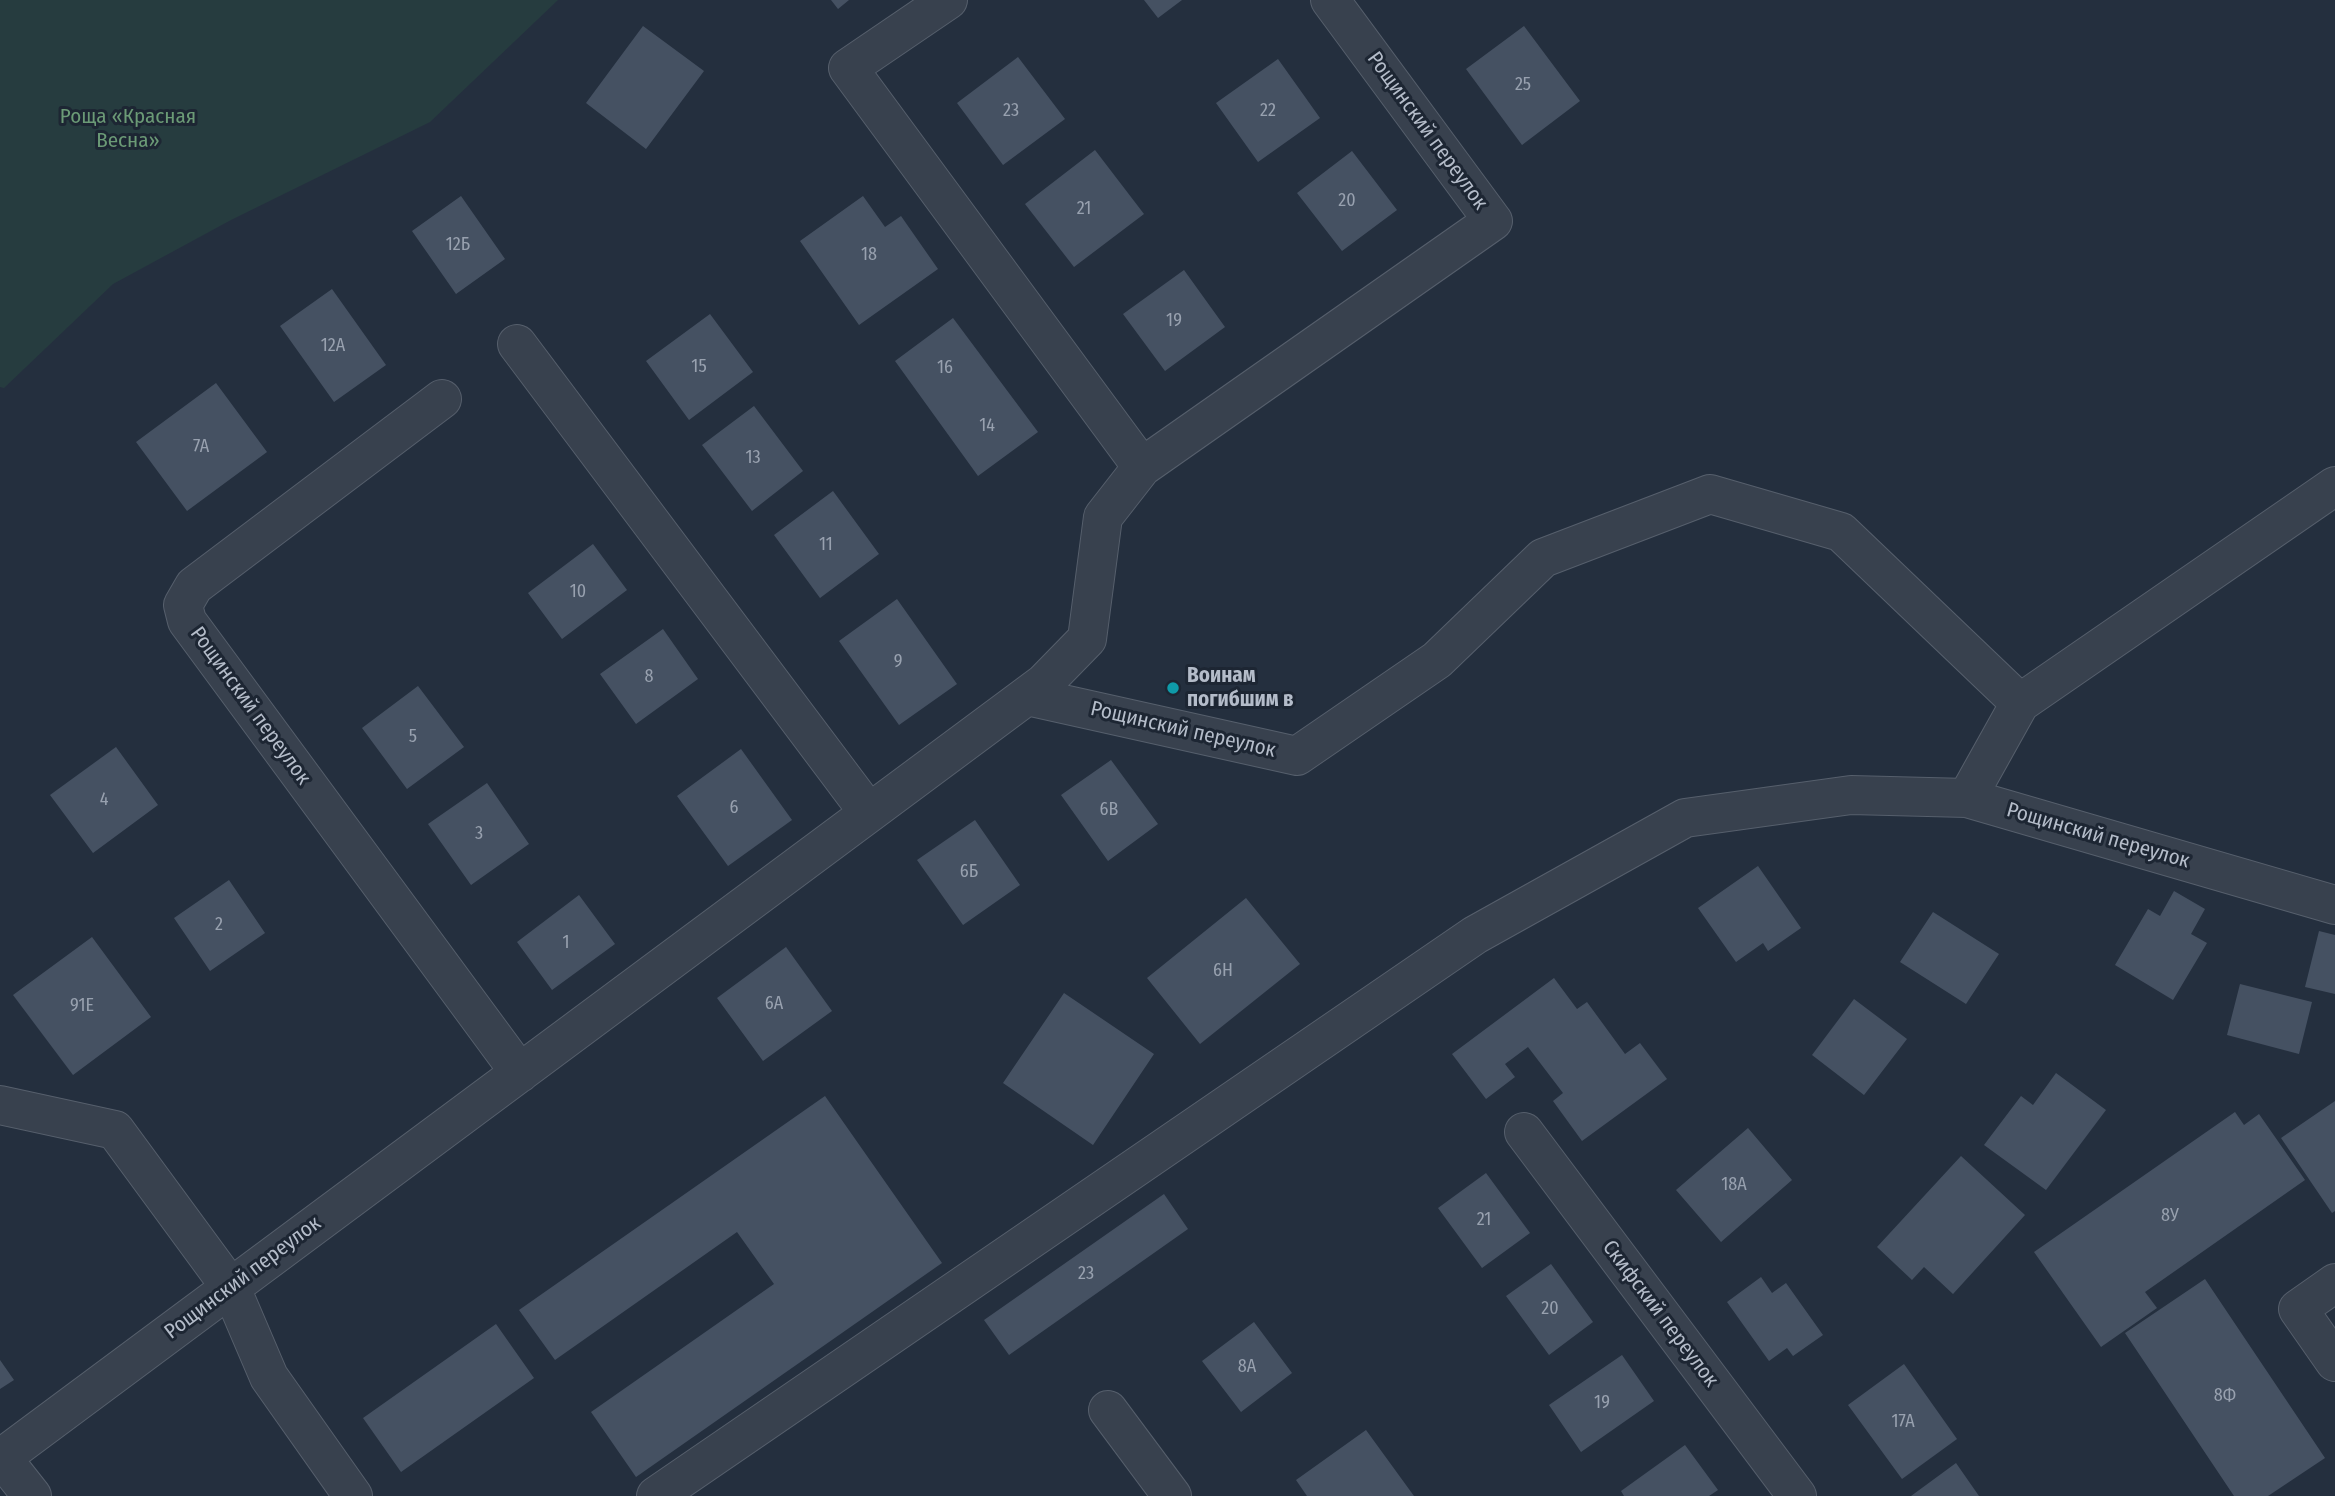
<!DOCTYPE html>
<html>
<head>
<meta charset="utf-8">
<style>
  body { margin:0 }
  canvas { display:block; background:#242f3e }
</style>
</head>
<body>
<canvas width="2335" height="1496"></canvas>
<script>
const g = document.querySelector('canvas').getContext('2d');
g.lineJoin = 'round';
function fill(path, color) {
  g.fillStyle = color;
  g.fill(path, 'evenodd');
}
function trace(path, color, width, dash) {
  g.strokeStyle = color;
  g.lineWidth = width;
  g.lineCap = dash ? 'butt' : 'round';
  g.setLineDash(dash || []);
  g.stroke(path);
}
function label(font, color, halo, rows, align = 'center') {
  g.font = font + ' "Fira Sans Condensed",sans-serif';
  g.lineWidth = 6;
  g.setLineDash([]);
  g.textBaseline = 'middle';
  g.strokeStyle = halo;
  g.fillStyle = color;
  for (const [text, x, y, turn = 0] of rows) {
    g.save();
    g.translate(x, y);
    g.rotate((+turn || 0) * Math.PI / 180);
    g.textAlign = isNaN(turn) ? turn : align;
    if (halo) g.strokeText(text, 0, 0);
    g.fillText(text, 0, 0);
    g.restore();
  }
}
fill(new Path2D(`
  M0,0H558L430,122L231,220L113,284L4,388L0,387Z`), '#263c3f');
fill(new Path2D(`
  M831,0H849L838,9Z
  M1144,0H1182L1158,18Z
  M643,26L704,71L646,149L586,103Z
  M1524,26L1580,101L1522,145L1466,69Z
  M1018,57L1065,119L1003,165L957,103Z
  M1278,59L1320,118L1258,162L1216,103Z
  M1095,150L1144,214L1074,267L1025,204Z
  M1352,151L1397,210L1342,251L1297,193Z
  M461,196L505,259L456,294L412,231Z
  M863,196L885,227L901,216L938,269L859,325L800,241Z
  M1184,270L1225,327L1165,371L1123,314Z
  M332,289L386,365L334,402L280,326Z
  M710,314L753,372L689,420L646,361Z
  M953,318L1038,432L978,476L895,361Z
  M216,383L267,452L187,511L136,442Z
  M754,406L803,471L752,511L702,445Z
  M833,491L879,554L820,598L774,535Z
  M593,544L627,590L562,639L528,593Z
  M897,599L957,684L899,725L839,641Z
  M663,629L698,679L636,724L600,674Z
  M418,686L464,747L407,789L362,728Z
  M116,747L158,805L93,853L50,795Z
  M741,749L792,820L728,866L677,796Z
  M1111,760L1158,824L1108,861L1061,795Z
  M487,783L529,844L471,885L428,824Z
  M975,820L1020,885L963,925L917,860Z
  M1758,866L1801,928L1768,951L1763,943L1736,962L1698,908Z
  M229,880L265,933L210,971L174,918Z
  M2174,891L2205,909L2191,934L2207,943L2173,1000L2115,965L2148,909L2160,916Z
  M579,895L615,944L552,990L517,942Z
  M1246,898L1300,964L1200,1044L1147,978Z
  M1933,912L1999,954L1966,1004L1900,962Z
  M2319,931L2335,935V994L2305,987Z
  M92,937L151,1017L73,1075L13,995Z
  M786,947L832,1011L763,1061L717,998Z
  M1554,978L1577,1009L1587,1002L1625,1054L1640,1043L1667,1079L1582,1141L1553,1101L1563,1093L1528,1047L1505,1064L1515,1077L1486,1099L1452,1054Z
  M2240,984L2312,1002L2299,1054L2227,1035Z
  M1064,993L1154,1054L1093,1145L1003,1083Z
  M1854,999L1907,1039L1864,1095L1812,1055Z
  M2056,1073L2106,1110L2046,1190L1984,1145L2021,1096L2033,1105Z
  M825,1096L942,1263L636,1477L591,1412L774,1284L737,1232L555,1360L519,1310Z
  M2335,1101V1211L2332,1213L2281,1138Z
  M2235,1112L2244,1125L2259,1114L2305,1180L2145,1292L2157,1308L2101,1347L2034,1252Z
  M1748,1128L1792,1180L1721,1242L1676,1190Z
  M1961,1156L2025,1215L1953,1294L1924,1267L1912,1280L1877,1247Z
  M1486,1173L1530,1233L1482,1268L1438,1208Z
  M1164,1194L1188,1229L1009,1355L984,1320Z
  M1551,1264L1593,1322L1549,1355L1506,1296Z
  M1761,1277L1772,1293L1786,1283L1823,1335L1793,1356L1787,1348L1769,1361L1727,1302Z
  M2205,1279L2325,1458L2268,1496H2234L2125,1333Z
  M1254,1322L1292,1373L1241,1412L1202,1361Z
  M496,1324L534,1378L401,1472L363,1418Z
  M1622,1355L1654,1401L1581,1452L1549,1405Z
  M0,1360L14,1380L0,1389Z
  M1904,1364L1957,1439L1902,1479L1848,1405Z
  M1366,1430L1414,1496H1307L1296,1480Z
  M1685,1445L1718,1490L1709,1496H1624L1621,1491Z
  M1956,1463L1979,1496H1911Z`), '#455162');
const minor = new Path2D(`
  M948,0L848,68L1142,467
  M517,344L869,813
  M442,399L194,586L183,605L187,621L520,1073
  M1027,696L1297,756L1437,660L1543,558L1710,494L1841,532L2020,703L2335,486
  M2020,703L1967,798L2335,905
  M0,1105L115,1130L231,1288L269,1377L353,1496
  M1524,1132L1797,1496
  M2335,1283L2298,1309L2335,1362
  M1108,1410L1172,1496
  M2,1458L32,1496
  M0,1459L1044,683L1087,639L1103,517L1142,467L1493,221L1330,0
  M656,1496L1475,935L1685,818L1851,795L1967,798`);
trace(minor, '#565f6c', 40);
trace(minor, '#38414e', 38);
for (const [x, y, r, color] of [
  [1173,688,7,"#0f9aa8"]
]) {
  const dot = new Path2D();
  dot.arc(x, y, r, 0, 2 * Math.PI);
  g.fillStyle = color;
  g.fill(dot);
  trace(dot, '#1d2633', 2.5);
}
label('18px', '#98a1af', null, [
  ["25",1523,85],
  ["23",1011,111],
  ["22",1268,111],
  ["20",1347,201],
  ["21",1084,209],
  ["12Б",458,245],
  ["18",869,255],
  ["19",1174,321],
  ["12А",333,346],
  ["15",699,367],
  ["16",945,368],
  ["14",987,426],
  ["7А",201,447],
  ["13",753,458],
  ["11",826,545],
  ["10",578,592],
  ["9",898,662],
  ["8",649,677],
  ["5",413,737],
  ["4",104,800],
  ["6",734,808],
  ["6В",1109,810],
  ["3",479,834],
  ["6Б",969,872],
  ["2",219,925],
  ["1",566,943],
  ["6Н",1223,971],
  ["6А",774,1004],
  ["91Е",82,1006],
  ["18А",1734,1185],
  ["8У",2170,1216],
  ["21",1484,1220],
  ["23",1086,1274],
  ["20",1550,1309],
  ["8А",1247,1367],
  ["8Ф",2225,1396],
  ["19",1602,1403],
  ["17А",1903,1422]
]);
label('21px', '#6b9a76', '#1d2633', [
  ["Роща «Красная",128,117],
  ["Весна»",128,141]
]);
label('21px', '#b4bcc9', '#1d2633', [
  ["Рощинский переулок",1427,131,54],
  ["Рощинский переулок",250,706,54],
  ["Рощинский переулок",1183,730,13],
  ["Рощинский переулок",2098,836,16],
  ["Рощинский переулок",243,1278,-37],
  ["Скифский переулок",1660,1314,53]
]);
label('bold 21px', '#b4bcc9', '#1d2633', [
  ["Воинам",1187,676],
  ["погибшим в",1187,700]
], 'left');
</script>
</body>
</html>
